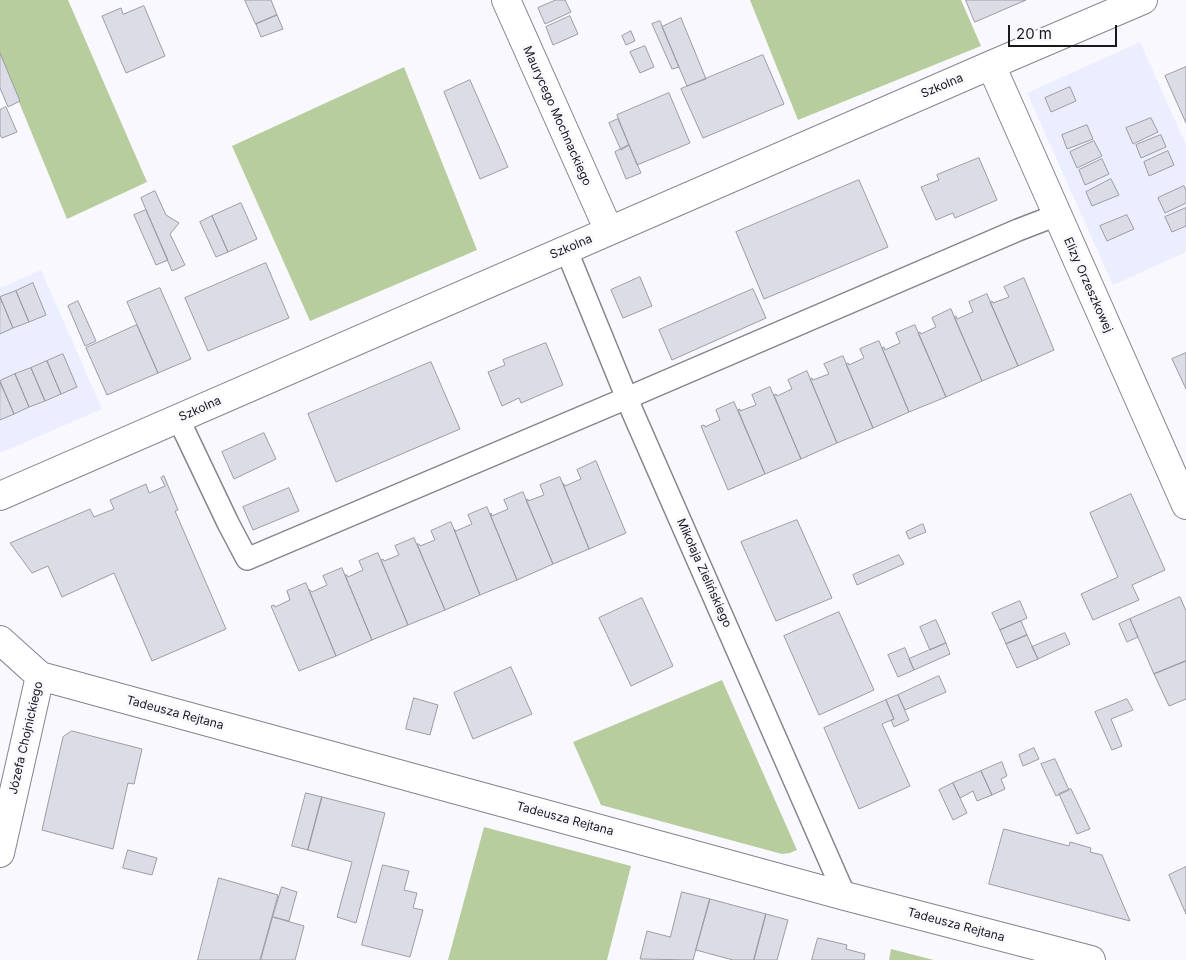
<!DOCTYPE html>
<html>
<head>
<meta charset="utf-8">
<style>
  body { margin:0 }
  #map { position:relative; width:1186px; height:960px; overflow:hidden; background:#f8f8fe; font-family:Inter,sans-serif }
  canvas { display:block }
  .scale { position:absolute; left:1008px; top:25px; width:109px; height:22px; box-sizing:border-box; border:2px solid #19191c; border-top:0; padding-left:6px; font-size:15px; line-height:18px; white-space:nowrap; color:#19191c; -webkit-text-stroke:4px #f8f8fe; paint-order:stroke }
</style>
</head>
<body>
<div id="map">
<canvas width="1186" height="960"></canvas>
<div class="scale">20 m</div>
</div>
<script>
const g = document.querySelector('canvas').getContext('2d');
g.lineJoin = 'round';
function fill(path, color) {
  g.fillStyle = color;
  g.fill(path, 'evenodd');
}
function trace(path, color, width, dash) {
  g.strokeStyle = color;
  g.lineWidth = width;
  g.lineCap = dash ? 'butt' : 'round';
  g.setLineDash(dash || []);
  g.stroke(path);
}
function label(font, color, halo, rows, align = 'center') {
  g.font = font + ' Inter,sans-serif';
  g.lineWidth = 5;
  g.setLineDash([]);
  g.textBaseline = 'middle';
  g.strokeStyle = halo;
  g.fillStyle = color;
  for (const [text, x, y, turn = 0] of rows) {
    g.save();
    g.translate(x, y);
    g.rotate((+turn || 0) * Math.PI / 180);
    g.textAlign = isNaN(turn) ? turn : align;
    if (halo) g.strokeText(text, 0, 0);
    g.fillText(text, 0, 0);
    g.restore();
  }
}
fill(new Path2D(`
  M1140,42L1186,145V252L1113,285L1027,93Z
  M41,270L102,409L0,453V288Z`), '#ebeefe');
fill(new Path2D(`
  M0,0H68L147,182L67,219L0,56Z
  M750,0H961L981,46L798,120Z
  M404,67L477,250L310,321L232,146Z
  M722,680L797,850L790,853L782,854L601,805L573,742Z
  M484,827L631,866L607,960H448Z
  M891,949L934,960H889Z`), '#b8cd9e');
const building = new Path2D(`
  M245,0H271L277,15L256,24Z
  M556,0H565L571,12L545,24L538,8Z
  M966,0H1026L975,22Z
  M144,6L165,56L126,73L102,16L121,8L123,14Z
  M277,15L283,29L261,37L256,24Z
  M570,16L578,34L553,45L546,27Z
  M681,18L706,79L687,86L662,27Z
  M660,21L679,67L672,69L652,24Z
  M631,31L635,41L626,45L622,36Z
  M645,46L654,67L640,73L630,52Z
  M0,53L20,101L8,107L0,88Z
  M763,55L784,104L703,138L681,89Z
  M1186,67V123L1165,76Z
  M470,80L508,167L480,179L444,92Z
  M1070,87L1076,101L1051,112L1045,98Z
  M669,93L690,143L637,165L617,115Z
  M6,107L17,132L2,138L0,135V110Z
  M1151,118L1158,132L1133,144L1126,128Z
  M618,119L629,145L621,150L609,123Z
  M1087,125L1093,139L1067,149L1062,135Z
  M1161,135L1166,147L1141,158L1136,145Z
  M1094,141L1102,156L1077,168L1070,152Z
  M629,145L641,173L626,179L615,152Z
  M1168,151L1174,165L1149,176L1144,162Z
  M979,158L997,200L955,218L953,213L936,220L921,187L939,180L937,175Z
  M1102,159L1109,174L1085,185L1079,170Z
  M1111,179L1119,195L1092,206L1086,192Z
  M859,180L888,247L764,299L736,232Z
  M1184,186L1186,191V203L1165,213L1158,198Z
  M155,191L166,215L179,223L170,234L185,265L172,271L141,198Z
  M241,203L257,239L228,252L212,216Z
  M1186,208V226L1172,232L1165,217Z
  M146,210L168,260L156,265L134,215Z
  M1127,215L1134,229L1107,241L1100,226Z
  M212,216L228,252L216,257L200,222Z
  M266,263L289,318L208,351L185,298Z
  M640,277L652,306L623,318L611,290Z
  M1024,278L1054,350L1018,366L990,302L992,301L993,303L1009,297L1004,287Z
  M33,283L46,315L29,322L16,291Z
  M160,288L191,359L158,373L127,302Z
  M753,289L766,318L672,360L659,330Z
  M16,291L29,322L13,328L0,297Z
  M987,294L1018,366L982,381L954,317L956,316L957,319L973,312L969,302Z
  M0,297L13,328L0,334Z
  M78,301L96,341L85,346L68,306Z
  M951,309L982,381L946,397L918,333L920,332L921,334L936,327L932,318Z
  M137,325L158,373L107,395L86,348Z
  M915,325L946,397L909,412L882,348L884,347L885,350L900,343L896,333Z
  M879,341L909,412L873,428L846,364L848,363L849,365L864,358L860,349Z
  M546,343L563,385L521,403L519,398L502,406L488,372L505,365L503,360Z
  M1186,353V389L1172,359Z
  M63,354L77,387L61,394L47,361Z
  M843,356L873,428L837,443L810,379L812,378L813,380L829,374L824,364Z
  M47,361L61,394L45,401L31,368Z
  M431,362L460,429L336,482L308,414Z
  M31,368L45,401L29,407L15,374Z
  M807,371L837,443L801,459L774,395L776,394L777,396L792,389L788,380Z
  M15,374L29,407L14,414L0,381Z
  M0,382L14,414L0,420Z
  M770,387L801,459L765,474L738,410L740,409V411L756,405L752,395Z
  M734,402L765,474L728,490L701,426L704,425L705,427L720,420L716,410Z
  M264,433L276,459L234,479L222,452Z
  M596,461L626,533L589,549L563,484H564L565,486L581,479L577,470Z
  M164,476L178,510L175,511L226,629L152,661L114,573L62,597L48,566L32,573L10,543L90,509L94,517L114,509L110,500L146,484L149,493L165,486L161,478Z
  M560,477L589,549L553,564L526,500L528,499V501L544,495L540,485Z
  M289,488L299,511L253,530L243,507Z
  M523,492L553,564L517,580L490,514L491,513L492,516L508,509L504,500Z
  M1131,494L1165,570L1132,585L1139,600L1093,620L1081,594L1118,577L1090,513Z
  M487,507L517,580L480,595L454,529L456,531L472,524L468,515Z
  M797,520L832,598L776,621L741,542Z
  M451,522L480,595L445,610L417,544H419L420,546L435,540L431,531Z
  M923,524L926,532L909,539L906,532Z
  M414,538L445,610L408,625L381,560L383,559L384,561L399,555L395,546Z
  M378,553L408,625L372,640L345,575H347L348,577L363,570L359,561Z
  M899,555L904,564L857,585L853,575Z
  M342,568L372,640L336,656L309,590H310L312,592L327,585L323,576Z
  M306,583L336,656L299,671L271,606L274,605L275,607L290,600L287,591Z
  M1180,597L1186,611V661L1154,674L1130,619Z
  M642,598L673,666L631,686L599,618Z
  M1020,601L1027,618L1000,630L992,613Z
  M839,612L874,690L819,715L784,636Z
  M1130,619L1138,637L1127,642L1119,624Z
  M936,620L946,643L930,650L920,627Z
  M1021,621L1027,635L1006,644L1000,630Z
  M1065,633L1070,644L1038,659L1032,647Z
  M1027,635L1038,659L1017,668L1006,644Z
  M946,643L950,654L914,670L909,659Z
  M905,648L914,670L898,677L888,655Z
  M1186,661V699L1169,706L1154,674Z
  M511,667L532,714L473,739L454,693Z
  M939,676L946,692L905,710L898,695Z
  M898,695L909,720L894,727L891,720L894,719L886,700Z
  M414,698L438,705L430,735L406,729Z
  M1127,699L1133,710L1111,719L1122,746L1112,750L1095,712Z
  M886,700L894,719L882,724L910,786L859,809L824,728Z
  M72,731L142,749L134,784L128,783L113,849L42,830L63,737Z
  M1034,748L1039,759L1023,766L1019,755Z
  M1055,759L1069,790L1056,796L1041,764Z
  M1002,762L1007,776L1001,779L1005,789L992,795L981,771Z
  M981,771L992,795L977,801L973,791L960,798L953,783Z
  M953,783L967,813L953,820L939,790Z
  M1071,789L1090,829L1077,834L1059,794Z
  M306,793L322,797L308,850L292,846Z
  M322,797L385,813L356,923L337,917L352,862L308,850Z
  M1004,829L1069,846L1070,842L1091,848L1090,852L1102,855L1130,921L989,884Z
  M128,850L157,858L152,875L123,868Z
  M383,865L409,871L404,890L417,893L413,908L423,910L410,957L362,945Z
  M1186,867V914L1169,875Z
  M219,878L278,895L260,960H198Z
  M282,887L297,892L289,921L273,917Z
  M682,892L710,899L693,960L640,959L647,931L670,937Z
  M710,899L766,914L754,960H733L696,950Z
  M766,914L788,920L777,960H754Z
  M273,917L304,926L295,960H261Z
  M818,938L847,945L846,949L865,954L864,960H812Z`);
fill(building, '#dbdce5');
trace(building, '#9b9ca4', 1);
const lane = new Path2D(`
  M566,249L633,413L845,896
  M178,418L228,523L247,559L627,398L1018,230L1057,215`);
const street = new Path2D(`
  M506,0L609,231
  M991,65L1186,505
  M0,496L991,65L1143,0
  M0,640L40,676L0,853
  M40,676L845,896L1091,960`);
trace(lane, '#84858d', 24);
trace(street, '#84858d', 30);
trace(lane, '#fff', 21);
trace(street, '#fff', 28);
label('12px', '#19191c', '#f8f8fe', [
  ["Szkolna",942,86,-23],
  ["Maurycego Mochnackiego",557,116,66],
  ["Szkolna",571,247,-23],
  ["Elizy Orzeszkowej",1088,285,66],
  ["Szkolna",200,409,-24],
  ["Mikołaja Zielińskiego",704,573,66],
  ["Tadeusza Rejtana",175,713,15],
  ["Józefa Chojnickiego",26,738,-77],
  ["Tadeusza Rejtana",565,819,15],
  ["Tadeusza Rejtana",956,925,15]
]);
</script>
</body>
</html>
